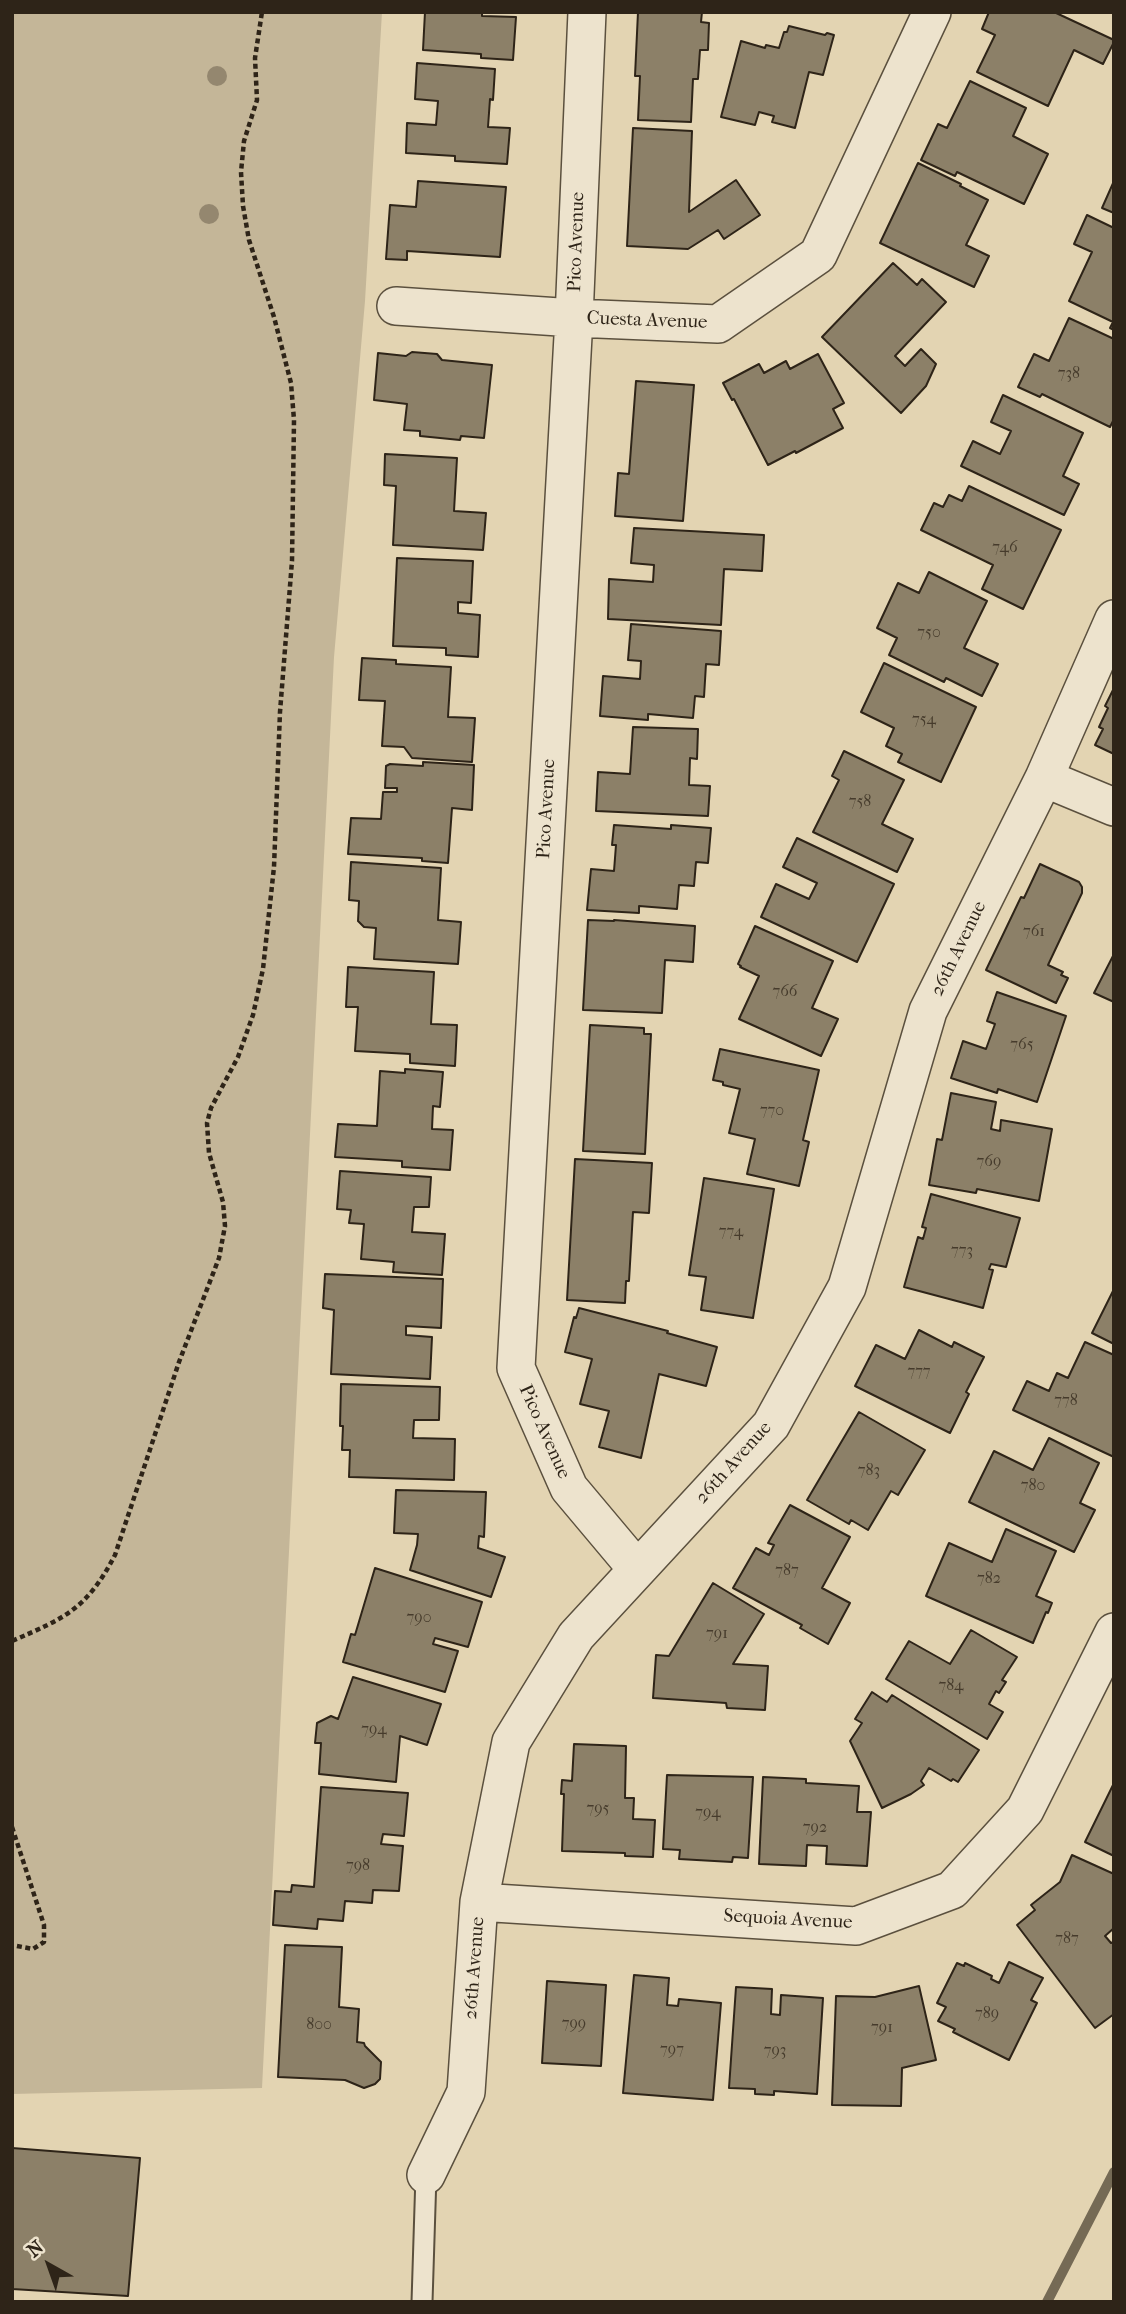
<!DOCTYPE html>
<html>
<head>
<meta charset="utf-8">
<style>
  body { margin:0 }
  #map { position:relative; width:1126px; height:2314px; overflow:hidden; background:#e3d4b2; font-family:"IM FELL French Canon",serif }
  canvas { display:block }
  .frame { position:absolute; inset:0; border:14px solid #2e2418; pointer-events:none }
  .north { position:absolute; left:14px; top:2230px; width:70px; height:70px; -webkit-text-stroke:5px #ede3cd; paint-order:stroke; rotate:320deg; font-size:19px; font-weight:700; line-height:28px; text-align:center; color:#2e2418 }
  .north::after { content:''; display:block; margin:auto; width:24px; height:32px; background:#2e2418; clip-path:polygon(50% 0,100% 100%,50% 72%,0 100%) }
</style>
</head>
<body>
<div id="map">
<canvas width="1126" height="2314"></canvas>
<div class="frame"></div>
<div class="north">N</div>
</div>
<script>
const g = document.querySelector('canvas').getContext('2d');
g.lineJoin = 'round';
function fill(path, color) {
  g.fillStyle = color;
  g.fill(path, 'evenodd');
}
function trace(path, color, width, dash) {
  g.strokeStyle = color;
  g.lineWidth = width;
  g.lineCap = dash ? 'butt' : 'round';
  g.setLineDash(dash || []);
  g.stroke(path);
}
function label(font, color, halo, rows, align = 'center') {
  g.font = font + ' "IM FELL French Canon",serif';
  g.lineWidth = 5;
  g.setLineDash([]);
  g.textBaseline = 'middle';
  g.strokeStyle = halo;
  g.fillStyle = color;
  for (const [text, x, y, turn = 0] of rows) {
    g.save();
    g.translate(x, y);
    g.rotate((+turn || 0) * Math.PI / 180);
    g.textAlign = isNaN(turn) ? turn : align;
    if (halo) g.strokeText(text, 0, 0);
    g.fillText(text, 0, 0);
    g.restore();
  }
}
fill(new Path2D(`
  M12,12H382L365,301L334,657L262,2088L12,2094Z`), '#c4b698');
trace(new Path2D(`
  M1047,2302L1114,2172`), '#756a55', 10);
const building = new Path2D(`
  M425,12H482V16L516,17L513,60L481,58V54L423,50Z
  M638,12H702L701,22L709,23L708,50H700L698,79H693L691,122L638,120L640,76H635Z
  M989,12H1054L1114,40V42L1103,64L1074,50L1048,106L977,72L995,35L982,29Z
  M789,26L825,35L827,33L834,35L823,75L809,72L795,128L772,122L774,116L759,112L755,125L721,117L741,41L765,48L766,45L779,48L784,32H787Z
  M417,63L495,69L493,100L490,99L488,127L510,128L507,164L455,161V156L406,153L407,123L436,125L438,101L415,99Z
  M970,81L1026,108L1013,136L1048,154L1024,204L957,172L955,176L921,160L938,124L947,128Z
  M633,128L692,131L689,212L736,180L760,215L724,239L718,230L688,249L627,246Z
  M918,163L961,184L960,186L988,200L966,245L989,256L974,287L880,243Z
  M418,181L506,187L500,257L407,251V260L386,259L390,205L416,207Z
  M1114,181V213L1102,208Z
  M1087,215L1114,228V330L1110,328L1113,322L1069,301L1092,252L1074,244Z
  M893,263L917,285L922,279L946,302L895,356L905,366L921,349L936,364L926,386L901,413L822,337Z
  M1069,318L1114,339V419L1110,427L1042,394L1040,397L1018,387L1034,354L1049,361Z
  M412,352L437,354L442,360L492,365L484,438L461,436L460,440L420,436V431L404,430L407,404L374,400L378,353L406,356Z
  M818,354L844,403L833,409L843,428L796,453L795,451L768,465L734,399L732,400L723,383L759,364L764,373L786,361L790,369Z
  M636,381L694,385L683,521L615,516L618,473L629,474Z
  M1003,395L1083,433L1063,476L1079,484L1064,515L961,466L973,441L1000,454L1011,431L991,422Z
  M385,454L457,458L454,511L486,513L483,550L393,545L396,486L384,485Z
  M969,486L1061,530L1023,609L982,589L993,565L921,530L934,503L943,507L949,495L962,501Z
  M634,528L764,535L762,571L724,569L721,625L608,619L609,579L653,582L654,565L631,563Z
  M397,558L473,561L471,603L458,602V613L480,615L478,657L446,655V648L393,646Z
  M929,572L987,601L964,648L998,664L982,696L946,678L944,682L889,655L897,638L877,628L898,583L919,593Z
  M631,624L721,631L719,665L706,664L704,697L695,696L693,718L648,714V720L600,716L603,676L640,679L641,661L628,660Z
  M362,658L396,660V664L451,667L448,717L475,718L472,762L412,758L404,747L382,746L385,701L359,700Z
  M884,663L976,707L941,782L898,762L902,754L886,746L894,728L861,712Z
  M1114,688V754L1095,745L1103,729L1099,727L1108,708L1105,706Z
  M633,727L698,729L697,759L690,758L689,785L710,786L708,816L596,811L598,772L630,774Z
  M844,751L904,780L882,824L913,839L897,872L813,832L839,780L832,776Z
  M423,762L474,765L472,810L452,808L448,863L422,861V858L348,854L351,818L381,819L383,792H397V788H385L386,766L390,764L423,766Z
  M614,825L671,829V825L711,828L708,863L696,862L694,886L679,885L677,909L639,906V913L587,910L591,869L614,871L616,845H612Z
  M797,838L894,884L857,962L761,917L776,884L809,899L817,883L783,867Z
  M351,862L441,868L438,920L461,922L458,964L374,959L376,928L364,927L358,921L359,901L349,900Z
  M1040,864L1079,882L1082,887V893L1048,965L1063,972L1061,975L1068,978L1056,1003L986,970L1021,897L1024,898Z
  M588,920L614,921V920L695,926L693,962L665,960L662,1013L583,1010Z
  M755,926L833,961L812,1008L838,1019L821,1056L739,1019L759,976L740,967L741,966L738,964Z
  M1114,954V1002L1094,993Z
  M348,967L434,972L431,1024L457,1025L455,1066L410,1063V1054L355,1051L358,1007H346Z
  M997,992L1066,1016L1037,1102L998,1089L997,1093L951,1078L963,1041L986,1049L995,1024L987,1021Z
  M590,1025L644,1028V1034H651L645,1154L583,1151Z
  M720,1049L819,1070L803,1140L809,1142L799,1186L747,1174L755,1139L729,1133L740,1089L723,1085V1082L713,1080Z
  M405,1069L443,1072L440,1107L433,1106L432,1129L453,1130L450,1170L402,1167V1161L335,1157L338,1124L377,1126L380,1071L405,1073Z
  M951,1093L996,1102L991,1129L1000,1131L1001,1120L1052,1129L1039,1201L977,1189L976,1193L929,1185L937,1139L942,1140Z
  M575,1159L652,1163L649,1213L633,1212L629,1281H626L625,1303L567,1300Z
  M340,1171L431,1177L429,1207H414L412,1232L445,1234L442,1275L393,1272L394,1262L361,1259L364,1224L349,1223L351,1210L337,1209Z
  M704,1178L774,1189L753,1318L701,1310L706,1277L689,1275Z
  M931,1194L1020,1218L1006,1267L991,1264L989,1269L993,1270L983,1308L904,1287L918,1237L923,1239L926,1228L922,1227Z
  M325,1274L443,1279L441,1328L406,1326V1335L432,1337L430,1379L331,1374L334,1310L323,1308Z
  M1114,1289V1344L1092,1333Z
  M579,1308L668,1331L667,1333L717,1347L706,1386L659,1374L641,1458L599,1447L609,1411L580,1404L592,1359L565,1352L574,1317L576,1318Z
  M919,1330L952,1347L954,1342L984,1357L966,1392L969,1394L950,1433L855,1386L876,1345L905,1359Z
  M1085,1342L1114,1355V1457L1013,1410L1027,1381L1049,1391L1057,1373L1068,1378Z
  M341,1384L440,1387L439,1420H414L413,1438L455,1439L454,1480L349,1477L350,1450H342L343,1426H340Z
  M859,1412L925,1450L898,1495L891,1491L868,1530L851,1520L849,1524L807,1500Z
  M1049,1438L1099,1463L1080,1503L1095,1510L1074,1552L969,1502L994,1451L1033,1470Z
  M396,1490L486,1492L484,1537L479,1536L478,1548L505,1557L491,1597L410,1570L417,1545L418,1534L394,1533Z
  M790,1505L850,1537L822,1588L850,1603L828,1644L800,1628L802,1625L733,1588L756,1548L769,1555L774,1545L768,1543Z
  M1006,1529L1056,1551L1036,1596L1052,1603L1048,1613L1046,1612L1033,1643L926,1596L949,1543L992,1562Z
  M375,1568L482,1602L468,1647L435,1638L433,1644L458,1651L445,1692L343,1662L351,1634L355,1635Z
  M713,1583L764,1614L733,1664L768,1666L765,1710L727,1708L726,1703L653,1698L656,1655L669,1656Z
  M971,1630L1017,1657L1002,1680L1006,1682L999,1693L996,1691L989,1704L1003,1712L987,1739L886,1679L909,1641L950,1664Z
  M353,1677L441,1704L427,1745L400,1736L396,1782L319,1774L321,1743H315L317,1723L331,1716L338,1719Z
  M872,1692L887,1702L892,1695L979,1750L958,1782L953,1779L951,1781L929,1768L921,1781L924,1785L911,1794L882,1808L850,1741L862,1723L855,1719Z
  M574,1744L626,1746L625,1798H634L633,1819L655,1820L653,1857L625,1856V1853L562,1851L564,1794H561L562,1780L572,1781Z
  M667,1775L753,1777L748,1858L733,1857L732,1862L679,1859L680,1850L663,1849Z
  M763,1777L806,1779V1783L859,1786L857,1812H871L867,1866L826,1864L827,1846L807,1845L806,1866L759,1864Z
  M1114,1783V1856L1085,1842Z
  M321,1787L408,1793L404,1836L383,1834L381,1844L403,1846L399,1891L373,1890L372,1903L345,1901L343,1921L318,1919L317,1929L273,1925L275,1891L291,1892L292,1885L314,1887Z
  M1072,1855L1114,1874V1928L1105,1936L1111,1943L1114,1942V2014L1095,2028L1017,1925L1035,1910L1031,1905L1060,1882Z
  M285,1945L342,1947L339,2007L359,2009L357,2042L364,2043L365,2046L381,2062L380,2079L375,2084L364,2088L345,2080L278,2077Z
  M1009,1962L1043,1978L1031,2000L1037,2003L1009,2060L953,2032L955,2029L938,2021L946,2007L937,2003L957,1963L964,1966L965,1963L992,1976L991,1979L999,1983Z
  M634,1975L669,1978L667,2005L678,2006L679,1999L721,2003L713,2100L623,2093Z
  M547,1981L606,1985L601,2066L542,2063Z
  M919,1986L936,2060L902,2068L901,2106L832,2105L836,1996L875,1997Z
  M736,1987L772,1989L771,2014L780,2015L781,1995L823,1998L817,2094L774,2091V2095L755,2094V2089L729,2088Z
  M12,2148L140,2158L128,2296L12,2289Z`);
fill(building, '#8c8068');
trace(building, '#2e2418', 2);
const service = new Path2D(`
  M422,2302L426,2175`);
const minor = new Path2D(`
  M587,12L574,318L516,1368L569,1488L637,1569
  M396,306L574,318L718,324L818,255L932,12
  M1044,778L1114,807
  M479,1902L856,1926L952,1890L1025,1810L1114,1632
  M426,2175L466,2092L479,1902L511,1742L576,1636L771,1425L847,1287L928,1011L1044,778L1114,619`);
trace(service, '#5b503e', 23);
trace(minor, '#5b503e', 40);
trace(new Path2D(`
  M12,1641C65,1618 87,1609 115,1555L179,1362L219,1258L225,1226L223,1202L209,1153L207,1123L211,1108L238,1057L253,1015L263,969L274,867L280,712L292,561L294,420L291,383L274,317L249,240L243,206L241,172L244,141L257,100L255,58L262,12
  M12,1827L44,1925V1942L33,1949L12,1945`), '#2e2418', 4.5, [5, 3.5]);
trace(service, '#ede3cd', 19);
trace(minor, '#ede3cd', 37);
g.fillStyle = '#94876f';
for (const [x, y] of [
  [217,76],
  [209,214]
]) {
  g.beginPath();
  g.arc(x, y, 10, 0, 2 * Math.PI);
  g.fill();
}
label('16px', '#463b2c', null, [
  ["738",1069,374],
  ["746",1005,548],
  ["750",929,633],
  ["754",924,720],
  ["758",860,802],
  ["761",1034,932],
  ["766",785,992],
  ["765",1022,1045],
  ["770",772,1111],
  ["769",989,1162],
  ["774",731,1232],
  ["773",962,1251],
  ["777",919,1372],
  ["778",1066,1401],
  ["783",869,1471],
  ["780",1033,1486],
  ["787",787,1571],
  ["782",989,1579],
  ["790",419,1618],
  ["791",717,1634],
  ["784",951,1686],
  ["794",374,1730],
  ["795",598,1809],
  ["794",708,1813],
  ["792",815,1828],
  ["798",358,1866],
  ["787",1067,1939],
  ["789",987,2014],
  ["799",574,2024],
  ["800",319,2025],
  ["791",882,2028],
  ["797",672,2050],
  ["793",775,2051]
]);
label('19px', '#2e2418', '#ede3cd', [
  ["Pico Avenue",577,242,-88],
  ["Cuesta Avenue",647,321,2],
  ["Pico Avenue",547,809,-87],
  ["26th Avenue",959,949,-64],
  ["Pico Avenue",544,1432,66],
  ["26th Avenue",734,1463,-48],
  ["Sequoia Avenue",788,1920,3],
  ["26th Avenue",475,1968,-86]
]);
</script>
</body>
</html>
